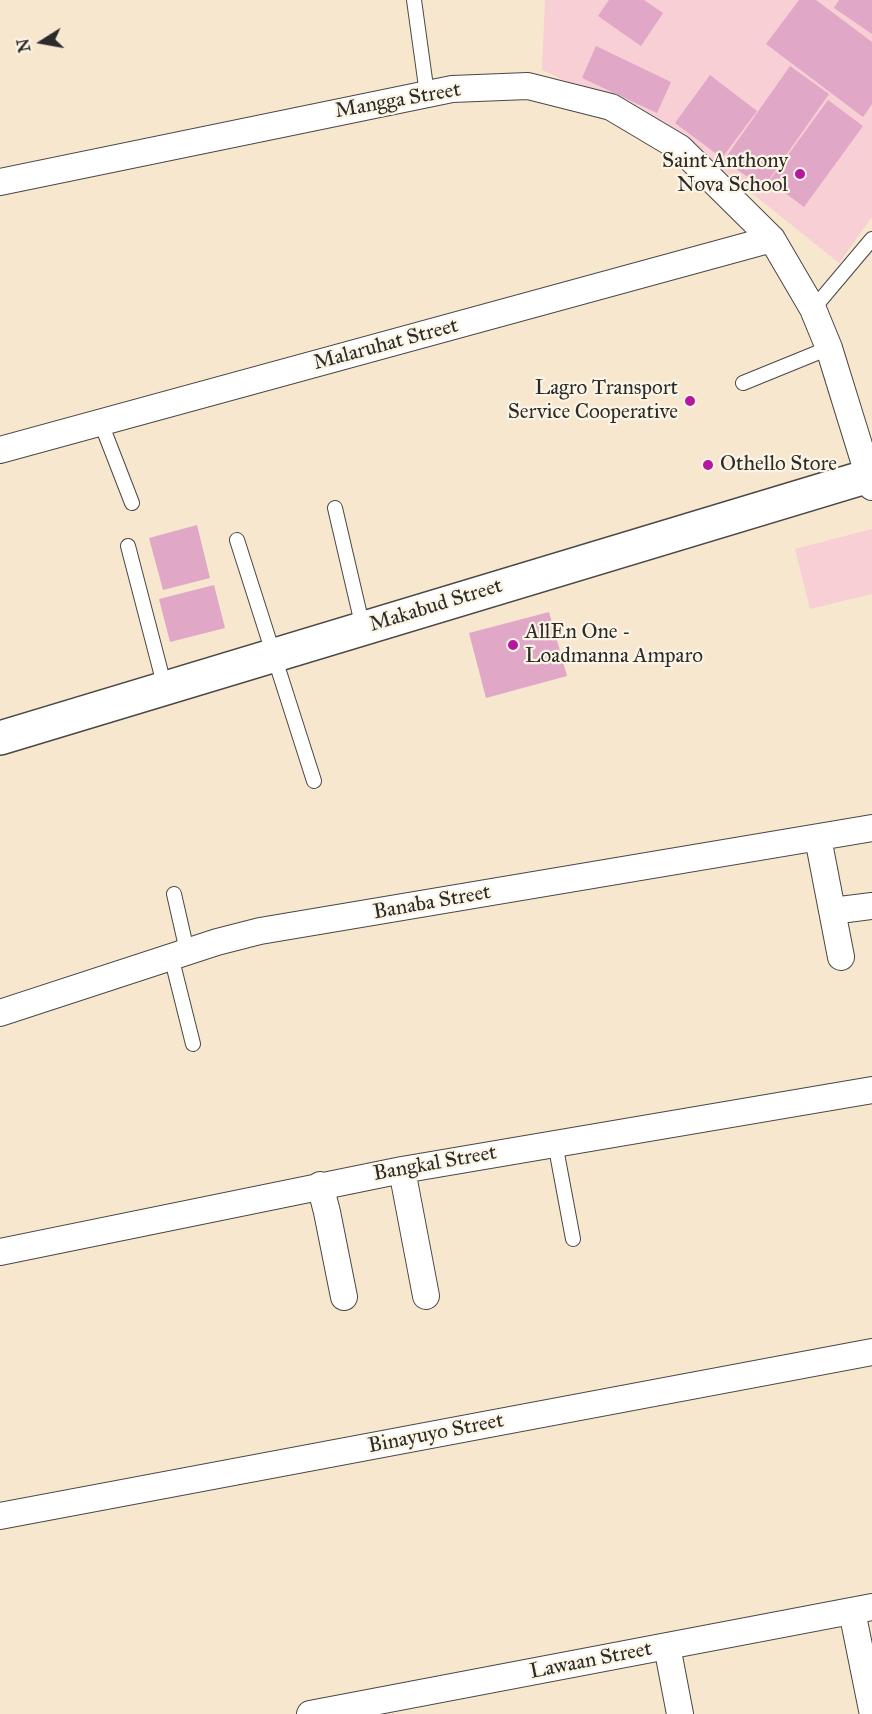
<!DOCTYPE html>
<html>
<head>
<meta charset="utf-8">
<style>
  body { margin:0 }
  #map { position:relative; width:872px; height:1714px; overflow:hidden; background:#f7e7cf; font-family:"IM FELL Great Primer",serif }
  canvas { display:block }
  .north { position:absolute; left:12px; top:12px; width:60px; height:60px; -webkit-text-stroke:4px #fcf5e5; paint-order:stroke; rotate:259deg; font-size:16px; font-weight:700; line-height:24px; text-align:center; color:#2b2b2b }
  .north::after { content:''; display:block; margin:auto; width:21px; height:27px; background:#2b2b2b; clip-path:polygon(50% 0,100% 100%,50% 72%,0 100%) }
</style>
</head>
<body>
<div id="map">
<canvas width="872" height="1714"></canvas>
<div class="north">N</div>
</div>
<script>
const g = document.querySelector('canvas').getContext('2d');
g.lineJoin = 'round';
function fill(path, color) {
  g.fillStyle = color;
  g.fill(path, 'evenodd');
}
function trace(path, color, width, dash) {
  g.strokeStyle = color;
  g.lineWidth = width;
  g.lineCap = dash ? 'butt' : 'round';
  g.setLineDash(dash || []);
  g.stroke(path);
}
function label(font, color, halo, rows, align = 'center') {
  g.font = font + ' "IM FELL Great Primer",serif';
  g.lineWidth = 4.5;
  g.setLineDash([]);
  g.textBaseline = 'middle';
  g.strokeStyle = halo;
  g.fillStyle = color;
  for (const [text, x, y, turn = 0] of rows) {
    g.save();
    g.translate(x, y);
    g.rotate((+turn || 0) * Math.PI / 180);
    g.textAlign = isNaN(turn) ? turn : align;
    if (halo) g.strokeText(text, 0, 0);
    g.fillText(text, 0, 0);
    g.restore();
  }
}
fill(new Path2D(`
  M545,0H872V217L839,263L674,131L542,70Z
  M872,529V594L810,609L795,549Z`), '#f7cfd4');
fill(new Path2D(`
  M609,0H644L663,13L641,46L598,16Z
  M799,0H816L872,42V104L863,117L766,44Z
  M839,0H872V34L834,8Z
  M596,46L671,82L657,113L582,78Z
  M790,66L829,94L763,188L724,160Z
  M710,75L757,111L722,158L675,123Z
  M828,100L863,126L804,207L769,181Z
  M197,525L210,578L163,590L149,538Z
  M214,585L225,628L170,642L159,599Z
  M549,612L567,676L486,698L469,633Z`), '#e1a7c6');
const lane = new Path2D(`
  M414,0L427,94
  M813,309L872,239
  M743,383L829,348
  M101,423L132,503
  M335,508L363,628
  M237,540L314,781
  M128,546L165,688
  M174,894L187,951
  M171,956L193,1044
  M555,1143L573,1239`);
const street = new Path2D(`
  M0,182L452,89L528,86L611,107L680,148L772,239L813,309L829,348L872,487
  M0,450L772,239
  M818,838L841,957
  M832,911L872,906
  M0,1013L217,942L260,931L872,828
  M402,1170L426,1296
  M320,1185L327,1212L344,1297
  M0,1252L402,1170L872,1090
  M0,1516L872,1352
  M852,1611L872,1710
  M667,1646L680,1714
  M310,1714L872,1607`);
const secondary = new Path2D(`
  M0,738L872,475`);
trace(lane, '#4a4744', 16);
trace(street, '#4a4744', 28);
trace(secondary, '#4a4744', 36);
trace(lane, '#fff', 14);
trace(street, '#fff', 26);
trace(secondary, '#fff', 33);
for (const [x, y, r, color] of [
  [800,174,6,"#b5179e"],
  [690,401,6,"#b5179e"],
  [708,465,6,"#b5179e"],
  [513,645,6,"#b5179e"]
]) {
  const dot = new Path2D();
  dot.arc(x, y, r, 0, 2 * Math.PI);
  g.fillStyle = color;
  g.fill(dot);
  trace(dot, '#fcf5e5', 2);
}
label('21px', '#2b2b2b', '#fcf5e5', [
  ["Mangga Street",398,101,-10],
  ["Malaruhat Street",386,345,-15],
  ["Makabud Street",436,606,-17],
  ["Banaba Street",432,903,-10],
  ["Bangkal Street",435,1164,-10],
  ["Binayuyo Street",436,1434,-11],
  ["Lawaan Street",591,1661,-11]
]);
label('21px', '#2b2b2b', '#fcf5e5', [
  ["Saint Anthony",788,162],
  ["Nova School",788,186],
  ["Lagro Transport",678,389],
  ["Service Cooperative",678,413],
  ["Othello Store",720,465,"left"],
  ["AllEn One -",525,633,"left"],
  ["Loadmanna Amparo",525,657,"left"]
], 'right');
</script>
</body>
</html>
